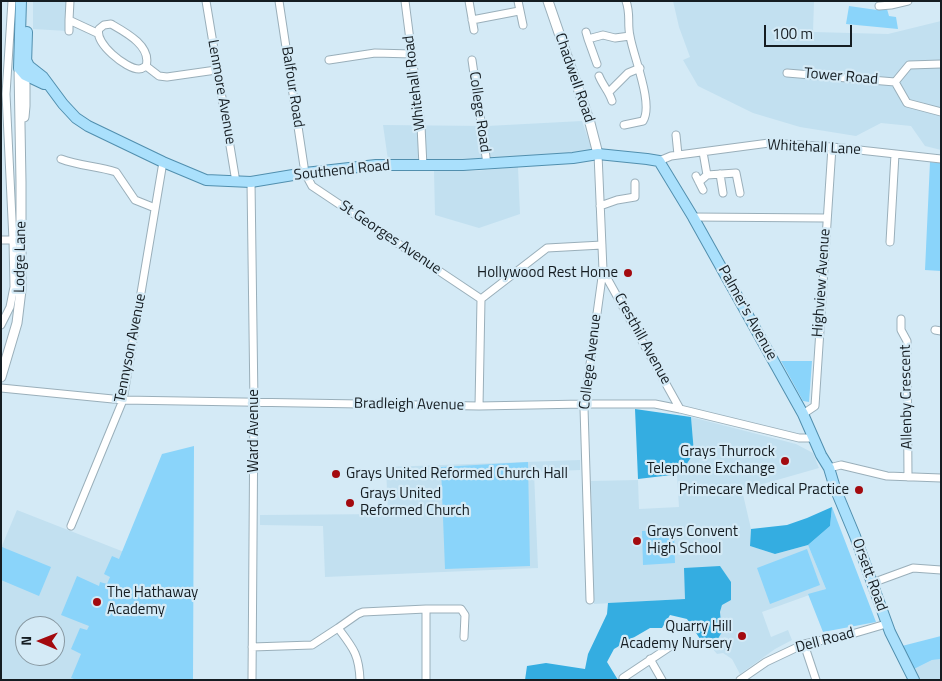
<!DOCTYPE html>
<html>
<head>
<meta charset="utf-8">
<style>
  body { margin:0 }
  #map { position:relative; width:942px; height:681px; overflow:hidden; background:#d4eaf6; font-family:"Titillium Web",sans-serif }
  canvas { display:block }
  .frame { position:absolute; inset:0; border:2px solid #151d22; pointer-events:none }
  .north { position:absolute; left:15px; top:616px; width:50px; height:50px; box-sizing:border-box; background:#d4eaf6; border:1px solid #8898a1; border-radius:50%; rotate:271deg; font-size:14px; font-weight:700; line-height:20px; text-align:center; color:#151d22 }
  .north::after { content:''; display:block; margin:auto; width:18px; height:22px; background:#a30a0f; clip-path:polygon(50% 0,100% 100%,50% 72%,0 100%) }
  .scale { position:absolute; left:764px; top:25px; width:88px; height:22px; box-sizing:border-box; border:2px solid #151d22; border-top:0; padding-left:6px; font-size:15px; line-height:18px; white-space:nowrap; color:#151d22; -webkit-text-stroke:4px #d4eaf6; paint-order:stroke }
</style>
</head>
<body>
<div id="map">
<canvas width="942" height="681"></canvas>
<div class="frame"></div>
<div class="north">N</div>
<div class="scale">100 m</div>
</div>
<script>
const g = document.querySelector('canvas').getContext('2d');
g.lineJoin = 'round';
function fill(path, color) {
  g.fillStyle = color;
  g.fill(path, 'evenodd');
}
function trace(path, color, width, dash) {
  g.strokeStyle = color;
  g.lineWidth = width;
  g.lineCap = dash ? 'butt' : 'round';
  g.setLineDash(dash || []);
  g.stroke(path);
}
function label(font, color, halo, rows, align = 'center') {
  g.font = font + ' "Titillium Web",sans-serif';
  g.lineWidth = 4.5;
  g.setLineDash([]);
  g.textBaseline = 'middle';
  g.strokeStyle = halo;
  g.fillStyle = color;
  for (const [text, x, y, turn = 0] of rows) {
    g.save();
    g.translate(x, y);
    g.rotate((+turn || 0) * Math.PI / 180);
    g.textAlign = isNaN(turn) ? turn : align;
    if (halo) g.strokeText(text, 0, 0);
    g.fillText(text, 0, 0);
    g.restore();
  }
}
fill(new Path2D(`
  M33,1H71L67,31L33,29Z
  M673,1H814L813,32L888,34L941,21V150L925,146L911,126L881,123L856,136L800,127L753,113L698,86L683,60L690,57L679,27Z
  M582,121L591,147L588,152L481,160L419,161L388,160L383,125L487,126Z
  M518,167L520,214L479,228L435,215L434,171H475Z
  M691,417L796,444L813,453L819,468L742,490L751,529L750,546L775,554L808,545L826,589L762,612L771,637L788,630L792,640L775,649L740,674L732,659L723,653L717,654L707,642H716L722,632L720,612L722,605L685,599L594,604L591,481L638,480L639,509L679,507L677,475L680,474L694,453Z
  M580,460V470L534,472L538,568L325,577L323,526L260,525V515L388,514L386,467Z
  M17,510L193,579V680H1V548ZM25,626H55V656H25Z
  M941,659V680H920L914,669L932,660Z`), '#c2e0f0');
fill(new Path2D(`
  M849,6L877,10L887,9L889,16L896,17L898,29L846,24Z
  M930,162L941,163V271L925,270Z
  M781,361H812L809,402L803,401Z
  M194,446L193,680H77L71,678L81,654L71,649L80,628L87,630L89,626L61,615L77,576L99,586L100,582L107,584L110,577L104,574L112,556L119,559L162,454Z
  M528,462L530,566L445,569L441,467Z
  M832,507L876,622L823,632L808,594L826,589L808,545L830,526Z
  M674,529L675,563L643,565L642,531Z
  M2,547L51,567L39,596L1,580Z
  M807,549L820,585L770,604L757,568Z
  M941,636V659L932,660L914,669L902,646Z`), '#8ad4fa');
fill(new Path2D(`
  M635,409L691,417L694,453L680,474L638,479Z
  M832,507L830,526L808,545L775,554L750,546L751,529L787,525L807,518Z
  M720,566L731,582V600L722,605L720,612L722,632L716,642H702L687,619L670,615L662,628H650L614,649L607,662L618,680H525L527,666L546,663L585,669L588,654L607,614L608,603L685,599L684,568Z`), '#34ade1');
const minor = new Path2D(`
  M206,1L236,182
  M279,1L305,173L312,186L481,299
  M405,1L421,126L423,166
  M469,1L474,30
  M518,1L523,25
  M879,6L891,5L908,1
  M69,20L70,1
  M472,20L519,11
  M111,24C125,32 152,46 146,66C143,68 142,69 139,69C126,69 94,43 99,29L104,25Z
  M69,31V20L97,33
  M586,32L588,39
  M329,60L375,53L412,54
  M472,60L487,164
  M597,64L588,39L603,35L615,38L630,36
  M941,64L909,65L895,82L907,103L941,112
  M146,66L159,76L167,77L216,70
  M787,73L895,82
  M599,76C603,86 609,91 612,101
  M610,91L628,73L640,68
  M624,125L643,121C654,104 633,56 630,36C627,23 631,15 626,1
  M676,135L678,155
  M61,159C79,166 98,166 116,172L135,200L155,208
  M659,161L671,156L769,143L832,147L941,159
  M720,174L723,193
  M707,175L736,173L740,193
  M696,176L703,190
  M251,182L254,403L252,680
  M699,182L707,175L703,152
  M600,206L617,200L635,197V183
  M693,217L826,218
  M1,240H16
  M890,242L895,154
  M603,271L680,409
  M901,319V330L907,341L908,477
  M1,325L10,307L14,287L13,240L6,94L12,1
  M935,330L941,331
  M1,388L123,400L479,406L584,404H655L680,409L799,438H814
  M479,406L481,299L547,248L602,245
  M803,414L815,406L832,147
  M829,468L841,465L887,476L941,478
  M71,526L123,400L163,162
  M872,583L913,568L941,570
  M590,600L584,408L603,270L598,154
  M426,609H461L465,615L464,637
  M804,644L816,680
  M252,647L312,645L338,628
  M650,659L662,680
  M623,678L671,646
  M360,680C359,654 353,648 338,628L358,614L363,612L426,609V680
  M740,680L766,662L804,644L852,634L886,624`);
const tertiary = new Path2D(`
  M548,1L590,123L598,154
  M24,117L25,106V78
  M1,377L17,323L21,290V182L19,68`);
const primary = new Path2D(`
  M21,1L19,68L25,75L44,84
  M26,60L29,66L43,77L63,104L76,118L88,126L163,162L206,180L251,182L305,173L376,165H463L573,158L598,154L647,159L659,161L693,217L803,414L821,455L829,468L835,488L855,536L890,632L914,680
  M26,65L27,32`);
trace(minor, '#9aafba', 9);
trace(tertiary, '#9aafba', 11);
trace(primary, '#518fae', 12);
trace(minor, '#fff', 7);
trace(tertiary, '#fff', 9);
trace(primary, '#aae0fc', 10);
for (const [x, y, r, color] of [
  [628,273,5,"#a30a0f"],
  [785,461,5,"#a30a0f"],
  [336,474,5,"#a30a0f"],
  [859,490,5,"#a30a0f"],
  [350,503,5,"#a30a0f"],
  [637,541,5,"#a30a0f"],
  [97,602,5,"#a30a0f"],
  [742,636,5,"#a30a0f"]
]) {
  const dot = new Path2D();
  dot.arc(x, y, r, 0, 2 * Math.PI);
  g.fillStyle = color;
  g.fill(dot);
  trace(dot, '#d4eaf6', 2);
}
label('15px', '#151d22', '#d4eaf6', [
  ["Tower Road",841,77,5],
  ["Chadwell Road",574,78,71],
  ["Whitehall Road",415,83,-97],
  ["Balfour Road",292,87,81],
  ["Lenmore Avenue",221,92,80],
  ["College Road",479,112,82],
  ["Whitehall Lane",814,148,3],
  ["Southend Road",342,171,-6],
  ["St Georges Avenue",390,238,34],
  ["Lodge Lane",21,257,-89],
  ["Highview Avenue",822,283,-86],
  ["Palmer's Avenue",747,313,61],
  ["Cresthill Avenue",642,339,61],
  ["Tennyson Avenue",131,348,-79],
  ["College Avenue",591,362,-83],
  ["Allenby Crescent",907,397,-91],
  ["Bradleigh Avenue",409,405,1],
  ["Ward Avenue",254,431,-90],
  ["Orsett Road",869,575,70],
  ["Dell Road",825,641,-15]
]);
label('15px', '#151d22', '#d4eaf6', [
  ["Hollywood Rest Home",618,273],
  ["Grays Thurrock",775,452],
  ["Telephone Exchange",775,469],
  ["Grays United Reformed Church Hall",346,474,"left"],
  ["Primecare Medical Practice",849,490],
  ["Grays United",360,494,"left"],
  ["Reformed Church",360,511,"left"],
  ["Grays Convent",647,532,"left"],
  ["High School",647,549,"left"],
  ["The Hathaway",107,593,"left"],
  ["Academy",107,610,"left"],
  ["Quarry Hill",732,627],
  ["Academy Nursery",732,644]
], 'right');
</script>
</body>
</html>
